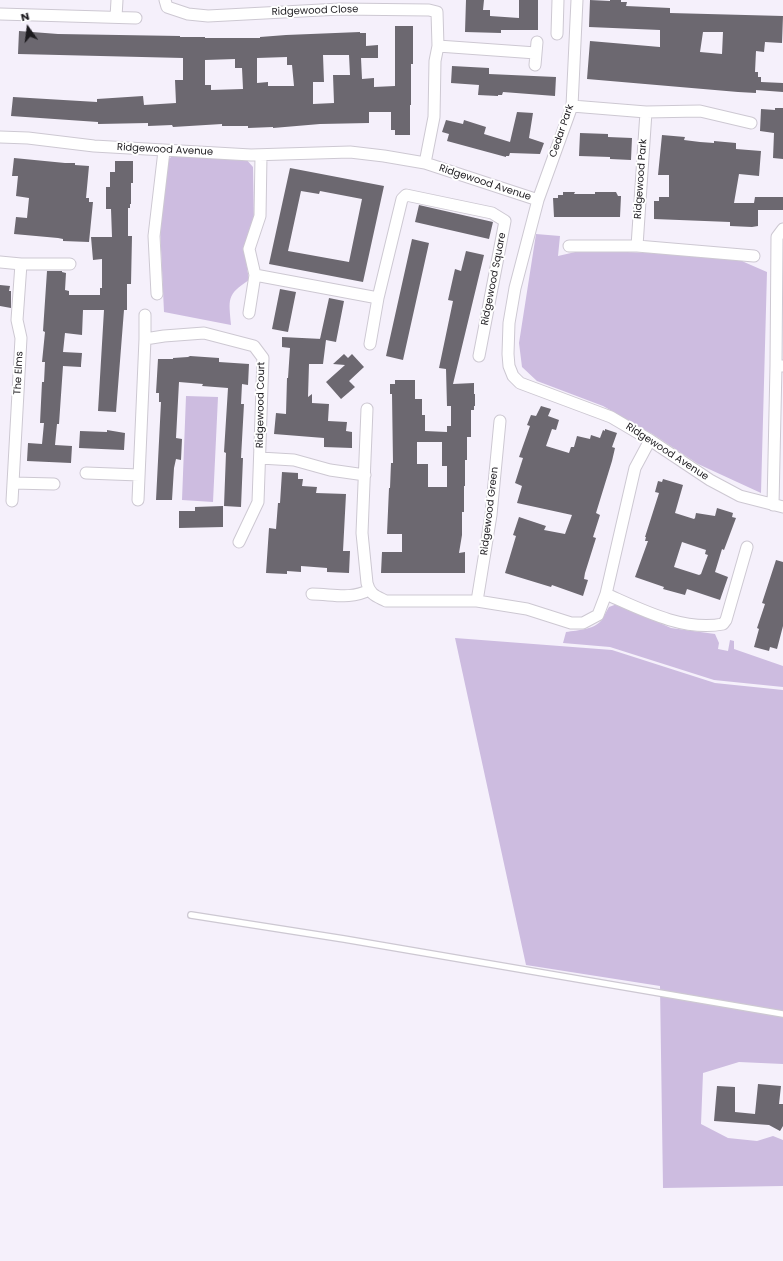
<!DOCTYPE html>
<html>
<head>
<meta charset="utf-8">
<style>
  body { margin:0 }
  #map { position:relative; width:783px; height:1261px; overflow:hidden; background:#f5f0fb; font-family:Poppins,sans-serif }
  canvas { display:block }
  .north { position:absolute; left:8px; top:8px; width:40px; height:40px; -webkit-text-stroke:3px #fff; paint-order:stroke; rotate:346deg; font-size:11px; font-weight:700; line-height:16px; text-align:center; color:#1c1a1e }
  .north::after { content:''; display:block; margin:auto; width:14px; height:18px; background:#1c1a1e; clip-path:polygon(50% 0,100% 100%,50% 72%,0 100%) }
</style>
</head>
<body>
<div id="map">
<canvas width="783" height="1261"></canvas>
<div class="north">N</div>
</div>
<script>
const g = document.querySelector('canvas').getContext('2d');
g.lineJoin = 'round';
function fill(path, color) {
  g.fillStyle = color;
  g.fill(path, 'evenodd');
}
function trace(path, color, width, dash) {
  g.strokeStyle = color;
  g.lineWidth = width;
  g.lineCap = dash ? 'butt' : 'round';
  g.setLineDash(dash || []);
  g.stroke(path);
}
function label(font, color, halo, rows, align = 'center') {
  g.font = font + ' Poppins,sans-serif';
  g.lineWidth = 4;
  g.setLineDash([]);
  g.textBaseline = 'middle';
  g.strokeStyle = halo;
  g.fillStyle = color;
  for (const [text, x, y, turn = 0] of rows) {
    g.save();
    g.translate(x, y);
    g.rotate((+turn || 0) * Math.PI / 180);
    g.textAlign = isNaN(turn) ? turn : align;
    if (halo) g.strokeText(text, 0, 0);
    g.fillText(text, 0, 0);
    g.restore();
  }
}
fill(new Path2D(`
  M175,154L245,158L253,167L254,221L244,248L249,280C226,295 229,299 231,325L164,312L160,229L166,161Z
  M536,234L560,236L558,256L584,250L736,257L744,262L767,272L761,493L698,464L654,435L603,406L537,381L522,367L519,343Z
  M186,396L218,397L213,502L182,500Z
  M617,604L671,628L715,634L719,643L718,649L728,651L730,640L734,641V649L783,666V687L714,680L610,647L563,643L566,632C578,630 596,630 603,618C605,614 607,610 609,607Z
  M455,638L612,650L715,683L783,690V1064L739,1062L703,1073L701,1124L728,1138L757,1141L773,1136L783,1140V1186L663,1188L660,986L526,965Z`), '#cdbce0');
fill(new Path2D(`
  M466,0H484L483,10H490V16L519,18V0H538V30H501V33L465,32Z
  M590,0L610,1V0H621V2H627L626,6L670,8V13L783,16L782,43L765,42L764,52L756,51L755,72H758V77H761V82L783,83V92L756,90V93L738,92L587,79L590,41L660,47V30L589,27ZM703,32H723L722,54L700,52Z
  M395,26H413V64H411V105H410V135H395V130H391V112H369V123L320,124L273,128V127L248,128V126H222V124L173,127L172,125L148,126V123L98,124V122L11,116L13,97L97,102V99L143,96L144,105L176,103L175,80H183V58L18,54L19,31L58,34L180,36V37H205V38H260V37L286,35L360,32V33H366V46L378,45V58H361L362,79L374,78V87L395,86ZM323,55H349L350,75H333L334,103L313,104V82H324ZM287,57V65H292L294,86H268V82L257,83V58ZM235,59V68H242L243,89L211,90V85H205V60Z
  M452,66L489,68V74L556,77L555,96L503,92L502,95H498V96L478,95L479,85L451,83Z
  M775,108H783V159L773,158L774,133L760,131L761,109L775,110Z
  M517,112L533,113L529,138L544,143L540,154L510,153L509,156H506V157L447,141L449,134L442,132L446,120L463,124L464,120L486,127L484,134L510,142Z
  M580,133L608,134V137L632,138L631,160L610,159V157L579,156Z
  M662,135L685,137L684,140L700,142L714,143V141L736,143V149L761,151L759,176L739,174L734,203H754L755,197H783V210H758V226L752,227L730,226V222L654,219V201H659V197H669V175H658Z
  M14,158L65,163H75V165L89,166L86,198H89V202H93L89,242L63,241V239L58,238L14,234L16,217L27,218L29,198L16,196L18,176H12Z
  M115,161H133V183H131V204H130V208H128V236H132L131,284H127V310H124L116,412L98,411L104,310H83L82,335L65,333L63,352L82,353L81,365V367L63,366L59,424H57L55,445L72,446L71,463L27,461L28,443L42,444L44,423H40L42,382H44L45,362H42L45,332L43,331L47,271H62V272L66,273L65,290L69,291V295H100V288H102V259L93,260L91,237H112L111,209H106V187H110V172H115Z
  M290,168L384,186L363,282L269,264ZM301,191L319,194L320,191L362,199L349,262L288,251Z
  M563,192H575L574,194H595V192H616L618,196H621L620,217H554L553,198H558V195H563Z
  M419,205L493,222L489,239L415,222Z
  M412,239L429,243L403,360L386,356Z
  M466,251L484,255L453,384L474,383V394H475V406H474V410H471V437H467V460H465V486H464V512H462V535L459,553L465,552V573H381L382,552H402V534H387L389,488H390L391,463H393L392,394H390V384H395V380H415V399H422V415H425V431L447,432V426H451V406H447L446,369L439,368L453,301L448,300L455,269L461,271ZM417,442H442V466H447V487H428V464H417Z
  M0,285L10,286L9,291H11V308L0,306Z
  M280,289L296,292L288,332L272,329Z
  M329,298L344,301L336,342L326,340L323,364H309L308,397L312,394V403L329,404L328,421L347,422L346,431L352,432V448L324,447V438L274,434L276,413L286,414L287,378H288L290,348L282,347V337L322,339H320Z
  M344,354L348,358L352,354L364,367L349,381L355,387L341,399L326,382L345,365L333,364Z
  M190,356L219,358V362L249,364L248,385L242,384L241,404H244L241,458H243L241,507L224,506L226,453L224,452L228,388L202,386L203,384L179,382L176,438L182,439L181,460L176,459L174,468L172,500H156L161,402H159V393H156L158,359H173V358L188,357Z
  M541,406L551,409L548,416L559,420L556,430L552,429L546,446L569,453L571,447H574L577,436L590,439L591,435L600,438L603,430L605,431V429L617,433L612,447L615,448L612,461L596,513L600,515L593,537L596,538L585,573L584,579L588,580L583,596L552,585L551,587L505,573L516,536L513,535L519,517L546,526L544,530L565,534L572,515L517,503L522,486L515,483L523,458L519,457L530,426L527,425L531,415L536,416Z
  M107,430L125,433L124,450L79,448L80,431L107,432Z
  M282,472L298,473V479H303L302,486L317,487L316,493L346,494L343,551H350L349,573L327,572V568L301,566V572L287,571V574L266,573L269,528L276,529L278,503H280Z
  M663,479L683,485L675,513L694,519L695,518L696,513L715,516L717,508L733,513L732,517L736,518L724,550L722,549L715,572L728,577L720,600L687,589L685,595L663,589L664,587L635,577L648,541H645L646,537H645L659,493L655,492L658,481L662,482ZM682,542L706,550L705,554L708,555L701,574L699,575L674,567Z
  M223,506V527L179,528V511H195V507Z
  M776,560L783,562V626L777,649L770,647L769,651L754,647L759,629L757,628L765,604L762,603Z
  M758,1084L781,1086L779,1104H783V1126L780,1131L769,1125L714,1121L717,1086L735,1087V1112L755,1114Z`), '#6c6870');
const service = new Path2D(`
  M191,915L344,939L783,1014`);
const minor = new Path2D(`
  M165,0L167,7L188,14L208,16L340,9L429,10L437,12L438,46L435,61L434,117L425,163
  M577,0L572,106L538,200L515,288L509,323L508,354L509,366L513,376L520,383L611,417L650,440L710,480L740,496L783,507
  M0,14L136,18
  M116,17L117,0
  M557,34L558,0
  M438,46L536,53
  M535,65L537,42
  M572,106L646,112L700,111L751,123
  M0,137L28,138L94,146L251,155L350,152L384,156L425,163L538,200
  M261,156L260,216L249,249L255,275L378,298L402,199L406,195L492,213L505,221L479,356
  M569,246H637L646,112
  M637,246L754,256
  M0,262L21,264H70
  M21,264L17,320L21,338L13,483L54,484
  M157,294L154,236L164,151
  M249,313L255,275
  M145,339V315
  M370,344L378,298
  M776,366L777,237L783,229
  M367,409L362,533L367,583C370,595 376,596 386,601H477L527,609L571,623H583L598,615L606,594L635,468L650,440
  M260,458L294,460L330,470L365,475
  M86,473L139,475
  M138,500L145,339L164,336L204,333L254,346L263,358L258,502L239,542
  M12,501L13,483
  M773,505L776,366H783
  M312,594C332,594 350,600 369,590
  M606,594C640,609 684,632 723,624L726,620L747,547
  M477,601L491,515L500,421`);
trace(service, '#cdc8d2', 8);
trace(minor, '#cdc8d2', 13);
trace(service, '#fff', 5.5);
trace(minor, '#fff', 11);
label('10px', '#1c1a1e', '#fff', [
  ["Ridgewood Close",315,11,-2],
  ["Cedar Park",562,131,-71],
  ["Ridgewood Avenue",165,150,3],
  ["Ridgewood Park",641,179,-86],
  ["Ridgewood Avenue",485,183,18],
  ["Ridgewood Square",494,279,-79],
  ["The Elms",19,373,-87],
  ["Ridgewood Court",261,405,-89],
  ["Ridgewood Avenue",667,452,33],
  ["Ridgewood Green",490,511,-83]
]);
</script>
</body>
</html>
